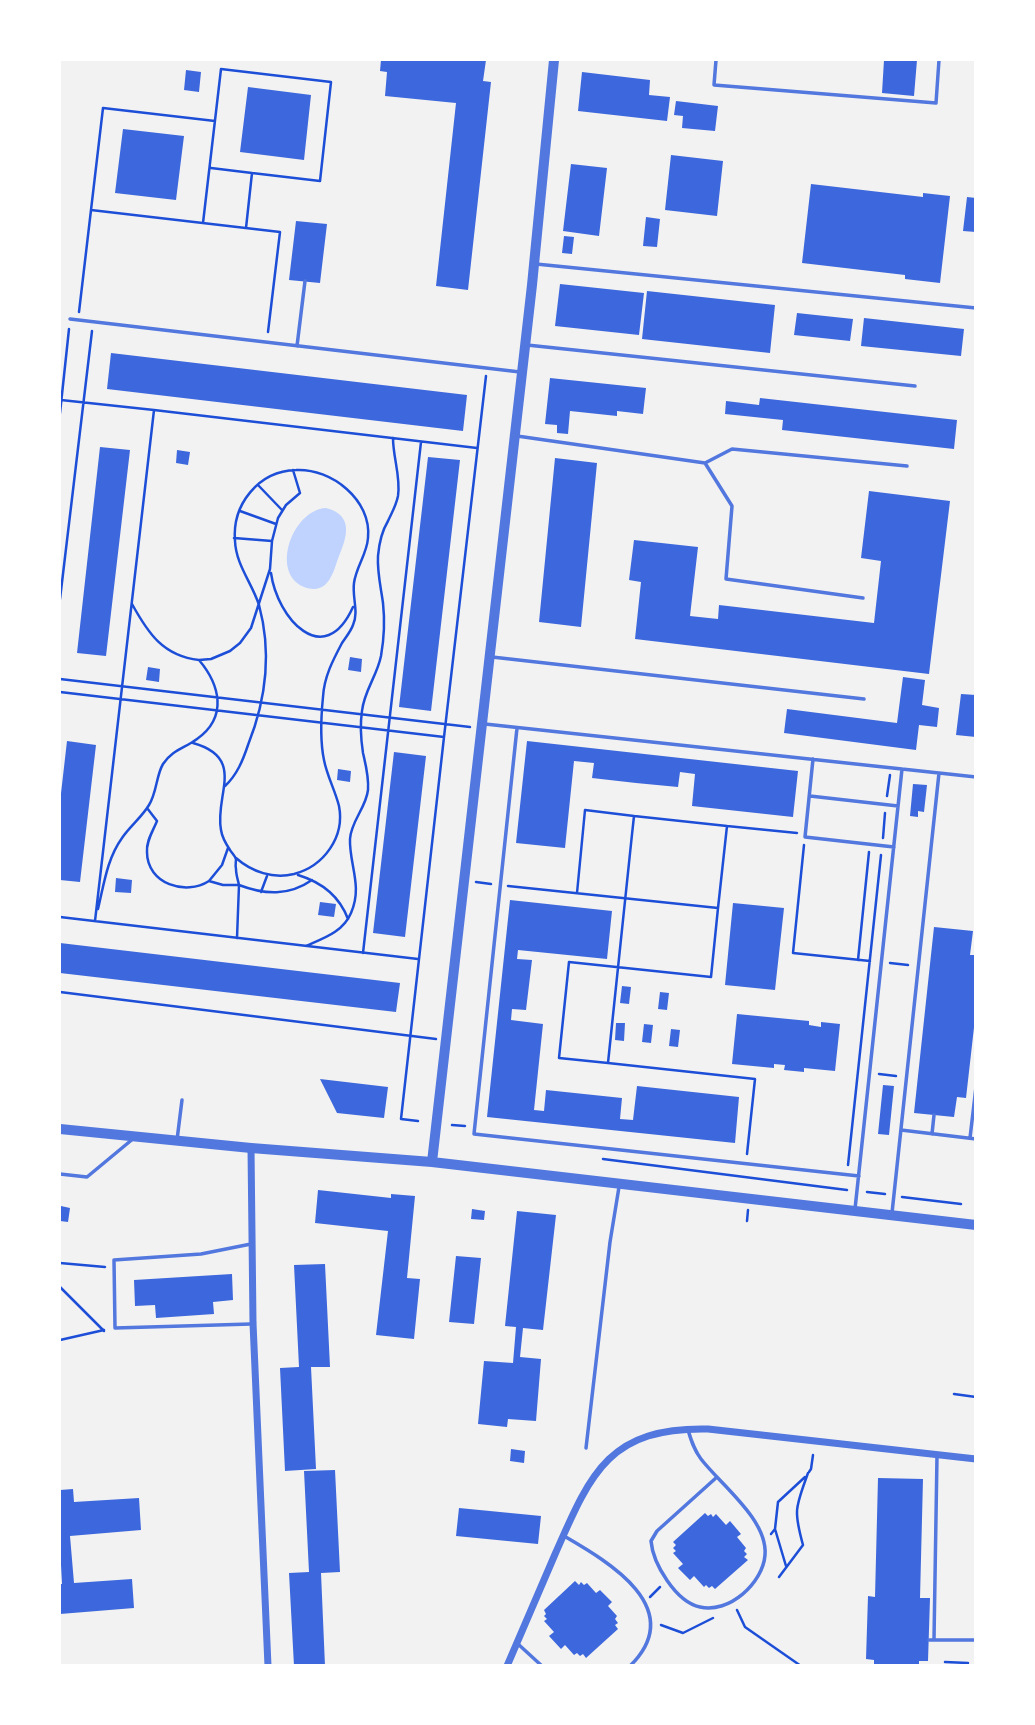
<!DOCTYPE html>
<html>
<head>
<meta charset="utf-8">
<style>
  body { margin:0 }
  #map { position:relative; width:1035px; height:1725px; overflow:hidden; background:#f2f2f2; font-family:"Exo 2",sans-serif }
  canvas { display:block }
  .frame { position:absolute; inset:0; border:61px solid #fff; pointer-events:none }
</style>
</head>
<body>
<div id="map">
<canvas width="1035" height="1725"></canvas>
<div class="frame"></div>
</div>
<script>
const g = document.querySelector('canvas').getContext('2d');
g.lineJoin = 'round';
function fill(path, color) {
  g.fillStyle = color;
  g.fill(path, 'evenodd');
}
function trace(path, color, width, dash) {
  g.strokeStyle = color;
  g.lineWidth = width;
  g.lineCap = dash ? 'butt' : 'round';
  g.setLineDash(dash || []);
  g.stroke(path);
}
fill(new Path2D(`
  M326,508C354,515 347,537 339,556C333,572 329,596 304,587C270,573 292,510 326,508Z`), '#bfd3fe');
fill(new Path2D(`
  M381,60H486L483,81L491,82L468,290L436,286L456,103L385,96L387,72L380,71Z
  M884,60H917L914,96L882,93Z
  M186,70L201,72L199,92L184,90Z
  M582,72L650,80L649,95L670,97L667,121L578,111Z
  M248,87L311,95L304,160L240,152Z
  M676,101L718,106L715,131L682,128L683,116L674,115Z
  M123,129L184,136L176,200L115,193Z
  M671,155L723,161L717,216L665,210Z
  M571,164L607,168L599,236L563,231Z
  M811,184L923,197V193L950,196L940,283L905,279V275L802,263Z
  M967,197L976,198V232L963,231Z
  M646,217L660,219L657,247L643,246Z
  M296,221L327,224L320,283L289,280Z
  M564,236L574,237L572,254L562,253Z
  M560,284L644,293L639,335L555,326Z
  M647,291L775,305L770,353L642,339Z
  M797,313L853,319L850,341L794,335Z
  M864,318L964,329L961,356L861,346Z
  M111,353L467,395L463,431L107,389Z
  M550,378L646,388L643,414L617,411V416L570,411L568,434L557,433V425L545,424Z
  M760,398L957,420L954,449L782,430L783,420L725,414L726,401L759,405Z
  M100,447L130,450L106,656L77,653Z
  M177,450L190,452L188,465L176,463Z
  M428,457L460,460L431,711L399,707Z
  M555,458L597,463L581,627L539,622Z
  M869,491L950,501L929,674L635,639L641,582L629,580L634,540L698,547L690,616L718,619L719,605L874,623L881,561L861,558Z
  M350,657L362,659L361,672L348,670Z
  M148,667L160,669L159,682L146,680Z
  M903,677L925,680L922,705L939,708L937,727L919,725L916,750L784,733L787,709L897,723Z
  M961,694L976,695V737L956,735Z
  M67,741L96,745L80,882L60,880V802Z
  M527,741L798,771L793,817L692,806L695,774L680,772L678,787L636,783L592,778L594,763L574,761L565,848L516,843Z
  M394,752L426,756L405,937L373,933Z
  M338,769L351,771L350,782L337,780Z
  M913,784L927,785L924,812L918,811V817L910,816Z
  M116,878L132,880L131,893L115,892Z
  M510,900L612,911L607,959L518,950L517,959L532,960L526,1010L512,1009L511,1020L543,1024L534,1110L544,1111L546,1090L622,1098L620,1119L633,1120L637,1086L739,1097L735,1143L487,1117Z
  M320,902L336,904L334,917L318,915Z
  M733,903L784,908L775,990L725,985Z
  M934,927L973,931L970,955H976V1010L966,1098L957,1097L954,1117L914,1113Z
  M60,943L400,983L396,1012L60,973Z
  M622,986L631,987L629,1004L620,1003Z
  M660,992L669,993L667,1010L658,1009Z
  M737,1014L809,1021V1025L821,1027V1022L840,1024L835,1071L804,1068V1072L784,1070L785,1065L774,1064V1068L732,1064Z
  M616,1023H625L624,1041L615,1040Z
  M644,1024L653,1025L651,1043L642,1042Z
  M671,1029L680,1030L678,1047L669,1046Z
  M320,1079L388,1087L384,1118L337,1113Z
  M883,1085L894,1086L889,1135L878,1134Z
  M318,1190L391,1198V1194L415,1196L407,1278L420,1279L414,1339L376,1335L388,1231L315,1223Z
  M61,1206L70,1208L68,1222L60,1221Z
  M472,1209L485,1211L484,1220L471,1219Z
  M517,1211L556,1215L543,1330L523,1328L520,1357L541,1359L536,1421L508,1419L507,1427L478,1424L484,1361L513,1363L516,1327L505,1326Z
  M456,1256L481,1258L474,1324L449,1322Z
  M325,1264L330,1367H311L316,1469L285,1471L280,1368L299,1367L294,1265Z
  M232,1274L233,1300L213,1302L214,1314L156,1318L155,1305L135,1306L134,1280Z
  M511,1449L525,1451L524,1463L510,1461Z
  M335,1470L340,1572L321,1573L325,1666H294L289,1573L309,1572L304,1471Z
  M878,1478L923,1479L920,1598H930L928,1661H919V1666H874V1660L866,1659L868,1596L875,1597Z
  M73,1489L74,1502L139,1498L141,1530L70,1536L74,1583L132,1579L134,1608L60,1614V1584H62L60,1546V1490Z
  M459,1508L541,1516L538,1544L456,1536Z
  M705,1513L708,1516L711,1514L713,1517L716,1514L726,1525L730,1521L741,1534L737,1537L746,1548L744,1551L747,1554L744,1557L748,1560L715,1589L712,1586L709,1588L706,1585L704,1587L694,1576L690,1580L678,1568L683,1564L673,1553L676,1551L673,1548L676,1545L673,1542Z
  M575,1581L579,1585L581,1582L584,1585L587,1583L596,1593L600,1590L612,1602L608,1606L617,1616L615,1619L618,1623L615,1625L618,1629L586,1658L583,1654L580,1656L577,1653L574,1655L565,1645L561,1649L549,1636L554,1632L544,1621L547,1619L544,1616L546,1614L544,1610Z`), '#3d67dc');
trace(new Path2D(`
  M211,168L252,173
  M91,210L280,232L268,332
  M203,223L221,69L331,82L320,181L252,173L246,228
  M79,312L103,108L215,121
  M61,400L154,410L95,921
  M154,410L477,448
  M60,413L69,329
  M258,485L282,510
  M240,511L276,524
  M234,538L272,541
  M271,573C277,618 324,671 353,607
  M60,599L92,331
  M199,660L211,659L230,651L240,643L251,628L270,569L272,541L278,518L286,505L300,493L293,470
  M60,679L470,727
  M60,692L444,737L401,1119L418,1121
  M444,737L486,376
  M225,786C237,775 243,760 248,745C266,700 272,653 259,605C252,583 236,565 235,541C232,505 258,471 296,470C331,468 372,500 368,538C367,554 356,567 354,583C352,597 359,612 353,625C351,631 346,637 342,643C333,660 324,677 323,697C321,717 320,741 324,760C327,776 335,790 339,806C345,837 324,866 294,874C273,879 252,872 236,858
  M887,796L890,775
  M147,808L157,821C153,831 146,841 147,852C147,884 186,896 209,881L223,885H239C238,880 236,875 236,869C235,866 236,862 236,859C235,856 231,852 230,850C226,844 222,837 221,830C214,796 247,758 193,743
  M727,826L797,833
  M883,838L885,813
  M804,845L793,953L870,961
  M298,875C321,882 339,895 348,919
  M209,881L222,865L228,848
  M476,882L491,884
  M508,886C578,893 648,901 718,908L727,826L634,816C625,898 617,980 608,1063L559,1058L569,962L711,977L718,908
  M261,892L267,876
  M577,893L585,810L634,816
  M98,909C104,884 107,859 122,838C130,826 142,817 149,805C157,792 156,776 163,764C172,750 185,748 197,739C228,717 220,685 199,660C163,656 148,633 132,604
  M60,917L418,959
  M237,938L239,885C265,895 289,896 312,880
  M306,946C324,938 343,932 351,913C363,886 349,864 350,839C351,821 366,808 368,790C369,777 366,766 363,753C361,740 360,724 362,711C364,691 377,676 381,656C384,639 385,621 383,603C381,588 377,572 378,556C379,544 382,531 388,521C392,512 396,506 398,496C401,477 393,458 393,438
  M363,953L421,442
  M858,960L869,852
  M890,963L908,965
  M60,992L436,1039
  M608,1063L755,1079L747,1154
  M879,1074L896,1076
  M452,1125L465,1126
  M603,1159L847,1190
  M848,1165L881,855
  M867,1192L885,1194
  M902,1197L961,1204
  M747,1221L748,1210
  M60,1263L105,1267
  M60,1287L104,1331
  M60,1340L104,1330
  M954,1394L976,1397
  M809,1472L811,1469L813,1455
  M775,1529L786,1566
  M771,1534L775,1529L778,1502L805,1477
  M779,1577L803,1545C793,1509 796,1507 808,1473
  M650,1597L660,1587
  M737,1610L745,1627L801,1666
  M661,1625L683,1633L713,1618
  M945,1662L968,1663`), '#1d4ed8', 2.5);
trace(new Path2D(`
  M716,60L714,85L936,103L939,60
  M536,264L976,308
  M70,319L520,372
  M527,345L915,386
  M297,346L305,281
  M517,436L705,463L732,506L726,579L863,598
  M705,463L732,449L907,466
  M492,657L864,699
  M485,724L939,773
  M517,728L474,1134L859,1176
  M813,759L805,837L894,847
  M810,796L898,806
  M901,1130L976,1139
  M932,1134L934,1115
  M970,1138L976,1087
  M177,1140L182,1100
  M60,1174L87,1177L134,1138
  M855,1209L902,769
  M892,1213L939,773L976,777
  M251,1324L115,1328L114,1260L201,1254L251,1244
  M688,1430C691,1440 694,1450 701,1459C721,1485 768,1520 765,1555C763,1583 729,1614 700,1607C676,1602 653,1564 651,1541L657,1531L717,1477
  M586,1448L610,1242L619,1187
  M564,1536C607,1561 689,1608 630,1666
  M934,1639L937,1456
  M929,1640H976
  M518,1644L542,1666`), '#5277de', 3.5);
trace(new Path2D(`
  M251,1148L253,1323L268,1666
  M507,1666C523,1628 540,1590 556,1552C591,1472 610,1427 708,1429L976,1459`), '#5277de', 7);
trace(new Path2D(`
  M60,1129L251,1148L432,1162L976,1225
  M432,1162L532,285L554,60`), '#5277de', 10);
</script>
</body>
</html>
